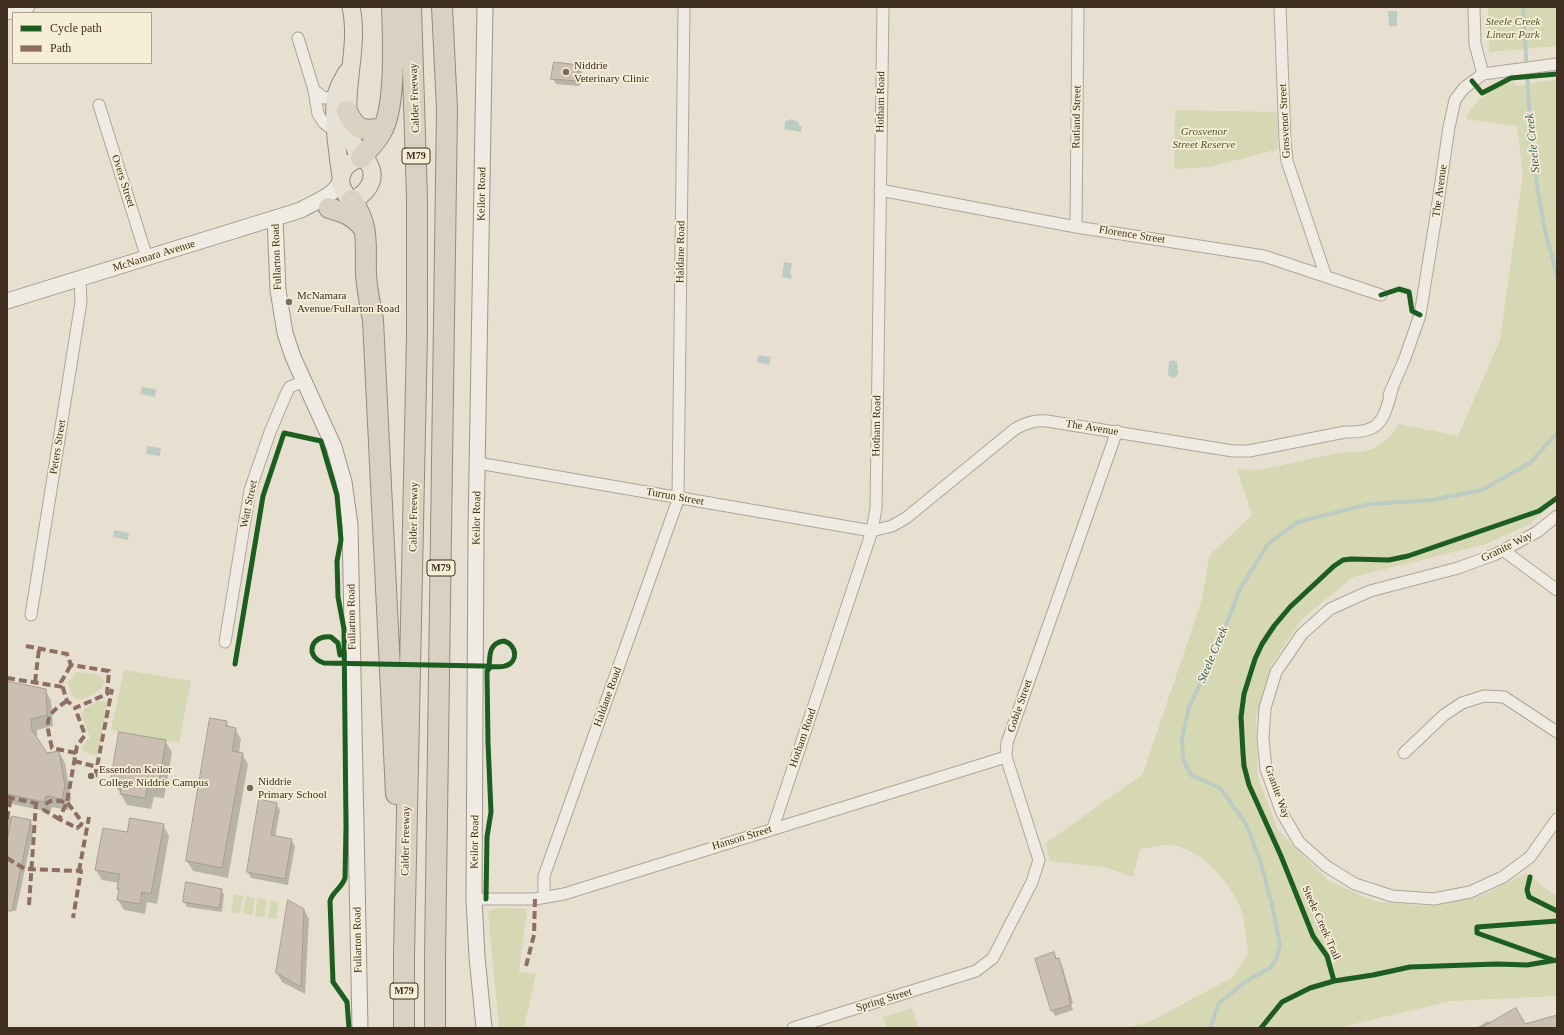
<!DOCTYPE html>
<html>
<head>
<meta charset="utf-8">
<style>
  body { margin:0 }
  #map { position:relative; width:1564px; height:1035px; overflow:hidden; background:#e7e0d1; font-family:"Times New Roman",serif }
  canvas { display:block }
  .frame { position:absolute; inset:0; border:8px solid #3d2e20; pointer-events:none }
  .legend { position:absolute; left:12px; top:12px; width:140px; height:52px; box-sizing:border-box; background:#f7eed8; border:1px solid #ada18e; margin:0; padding:5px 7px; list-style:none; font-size:12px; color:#3d2e20 }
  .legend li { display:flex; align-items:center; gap:8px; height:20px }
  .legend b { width:20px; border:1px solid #ada18e }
</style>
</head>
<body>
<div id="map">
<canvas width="1564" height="1035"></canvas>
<div class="frame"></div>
<ul class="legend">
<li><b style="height:5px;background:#1b5e20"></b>Cycle path</li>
<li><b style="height:5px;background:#8d6e63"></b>Path</li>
</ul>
</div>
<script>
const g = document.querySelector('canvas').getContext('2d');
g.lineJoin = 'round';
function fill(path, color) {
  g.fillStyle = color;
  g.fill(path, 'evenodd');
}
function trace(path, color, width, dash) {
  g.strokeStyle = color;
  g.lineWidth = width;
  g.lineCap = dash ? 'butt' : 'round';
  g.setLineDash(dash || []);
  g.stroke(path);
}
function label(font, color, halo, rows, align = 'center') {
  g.font = font + ' "Times New Roman",serif';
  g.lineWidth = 3.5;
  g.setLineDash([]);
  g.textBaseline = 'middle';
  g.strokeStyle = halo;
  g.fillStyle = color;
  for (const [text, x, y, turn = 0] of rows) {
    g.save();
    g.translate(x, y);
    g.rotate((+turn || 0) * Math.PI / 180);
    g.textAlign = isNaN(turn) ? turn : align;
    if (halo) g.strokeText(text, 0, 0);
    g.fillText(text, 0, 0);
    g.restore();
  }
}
fill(new Path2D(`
  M1488,7H1557V46L1489,52Z
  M1557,79V500L1530,524L1486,544L1353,577L1302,619L1271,665L1256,718L1258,778L1278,830L1329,881L1374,901L1426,906L1483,895L1526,873L1557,897V996L1451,1001L1338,1028H1127L1153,1020L1233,977L1248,953C1246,938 1245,920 1240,907C1229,880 1200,849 1171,845C1162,844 1150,848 1140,849L1133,877L1104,867L1050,861L1046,843L1143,774L1201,602L1210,555L1252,515L1237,469L1258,470L1344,452H1361L1373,449L1390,437L1399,424L1458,436L1500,340L1523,174L1517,126L1466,119C1471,102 1498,83 1515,82V86Z
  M1175,110L1277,112L1278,149L1210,167L1174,169Z
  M124,670L191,681L179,743L111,730Z
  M79,672C86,673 95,673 101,677C116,685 81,703 75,699C71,697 69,687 68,682L76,673Z
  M99,701L106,702L107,706L98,754L94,756L81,750L82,746L90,737L81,715L84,709Z
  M234,894L243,896L240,913L231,912Z
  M246,896L255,898L252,915L243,914Z
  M258,898L267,900L264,917L255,916Z
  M271,900L279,902L276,919L268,918Z
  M501,908L527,909L519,972L536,974L524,1028H499L488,911Z
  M912,1008L918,1028H887L883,1017Z`), '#d6d7b3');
fill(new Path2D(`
  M1388,11H1397V26H1389Z
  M790,119L799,122V126H802L801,132L784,129L786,120L790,121Z
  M784,262L792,263L790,274L792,275L791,279L782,277Z
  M758,355L771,357L769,365L757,362Z
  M1173,360L1177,362L1178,373L1176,377L1173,378L1168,375L1169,362Z
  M142,387L156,389L155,397L140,394Z
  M147,446L161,448L160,456L146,454Z
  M114,530L129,533L128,540L113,537Z`), '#bcccc2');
fill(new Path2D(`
  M579,66L582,71L580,86L556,84L553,79Z
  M7,689H45L51,701L53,726L37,730V740L47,754L59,752L65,763L71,798L68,810L52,807L50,812L7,803Z
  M226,722L229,727L235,729L241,739L239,753L242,754L248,764L228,878L193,871L187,861Z
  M165,741L172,752L164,798L154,797L151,809L127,805L121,794V791H119L112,780Z
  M260,801L276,804L280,810L275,837L291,840L295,846L288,885L251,878L248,872Z
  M7,817L30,821L34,828L16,911L7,909Z
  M163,825L169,836L157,904L147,902L145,914L124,910L118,900L119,883L102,880L96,870L128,834Z
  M221,889L224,895L222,912L187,907L184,901Z
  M304,910L309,919L305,994L282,982L277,973Z
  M1054,954L1062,965L1073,1003L1071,1004L1073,1010L1055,1016L1052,1010Z
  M1557,1016V1028H1476L1488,1021L1490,1024L1524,1025Z`), '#0003');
trace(new Path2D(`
  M1523,7L1532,155L1544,226L1557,277
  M1210,1028L1219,1003L1245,982L1271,967L1276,959L1280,946L1273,909L1260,860L1246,824L1220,788L1191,775L1183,759L1182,739L1189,707L1213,658L1240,589L1268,544L1298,522L1370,504L1432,500L1482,490L1530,463L1557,433`), '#bcccc2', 4);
const building = new Path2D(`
  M554,62L579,65L577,81L551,79Z
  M7,681L46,689L47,715L31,719L32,730L47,753L59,751L65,786L62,799L46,796L44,802L7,794Z
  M210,718L227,721L226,726L236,728L232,751L243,753L222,868L186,861Z
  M119,732L166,740L158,788L148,786L145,798L120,794L122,782L111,780Z
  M259,799L277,803L271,835L292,839L285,879L247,872Z
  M12,816L31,820L12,911H7V841Z
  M130,818L164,824L151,894L142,892L140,904L117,900L119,889H117L120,874L95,870L103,828L127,832Z
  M186,882L222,889L219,908L183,902Z
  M288,900L304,909L301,987L276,973Z
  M1054,952L1056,959L1059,958L1070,998H1069L1071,1005L1051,1011L1035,959Z
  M1516,1008L1525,1024L1557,1015V1028H1481Z`);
fill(building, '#cbbfb2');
trace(building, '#a89c90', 1);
const street = new Path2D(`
  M1280,7L1285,140L1287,161L1326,277
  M1474,7L1475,44L1483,74
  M7,14L29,7
  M298,38L314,90L318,114L324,123L337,133
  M314,90L324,98L336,97
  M99,105L147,258
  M880,190L1076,227L1264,256L1381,295
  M1076,227L1078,7
  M1389,395L1405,358L1420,315L1436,216L1449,127L1455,100L1464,88L1483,74L1557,64
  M478,463L872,531L892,526L906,518L1015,429C1026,423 1034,420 1047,421L1233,451H1249L1345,432C1381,433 1383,421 1392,390
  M678,497L684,7
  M1557,516L1537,532L1496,554L1458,568L1370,591L1330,609L1302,634L1276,672L1265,708L1263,738L1266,769L1282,813L1299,842L1326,866L1355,884L1392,896L1434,899L1470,892L1503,877L1530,857L1557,819
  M1503,550L1557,590
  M31,615L81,302L80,279
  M225,642L250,490L270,432L287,392L290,387L304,381
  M1404,753L1444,715L1462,703L1484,696L1504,697L1557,732
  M773,828L872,531L876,508L883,7
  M544,897V876L679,497
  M474,899H535L564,894L1006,757
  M793,1028L976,971L993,958L1032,882L1039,860L1006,757L1007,743L1117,431`);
const secondary = new Path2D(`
  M275,218L278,290L285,333L293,357L334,447L344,482L350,525L360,1028
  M7,301L301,210C314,202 335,196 341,180
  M484,1028L477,957L474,899L476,530L485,7`);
const primary = new Path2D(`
  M351,7C362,57 332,110 360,158
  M361,158C365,159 368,161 370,166C377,181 365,196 351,200C334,184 339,165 361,158Z
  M341,177C338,155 332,116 336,95C338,87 343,79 347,72`);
const highway = new Path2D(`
  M347,111C355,130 364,132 383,128
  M361,158C369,148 378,140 383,129C396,103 393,37 392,7
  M352,200C370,227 365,245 366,274C367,290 370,305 373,320L396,794
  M329,208C343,212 355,216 363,228
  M404,1028V954L417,335V199L411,7
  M435,1028V957L447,109L442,7`);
trace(street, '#ada599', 13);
trace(secondary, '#9c958a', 17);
trace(primary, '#928b80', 19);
trace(highway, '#928b80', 22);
trace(street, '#efebe3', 11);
trace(secondary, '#efebe3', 15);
trace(primary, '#e6e1d4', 17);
trace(highway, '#dad1c2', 20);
trace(new Path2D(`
  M26,646L67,654L71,665L109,671L107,694L75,708L85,735L77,746L67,802L59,819L77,828L81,825L82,822L67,802C57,801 46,797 44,810L59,819
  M7,678L63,687
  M35,682L39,649
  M67,701C43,716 46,722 52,748L76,753
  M71,704L67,701L61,682L71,665
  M74,761L97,767
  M95,777L112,689
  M7,797L39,804
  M7,819L11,797
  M7,858L25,869L81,871L73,918
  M79,871L89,817
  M29,905L36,803
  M526,966L534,935L535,899`), '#8d6e63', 4, [8, 4]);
trace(new Path2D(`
  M1472,81L1482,93L1511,78L1557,74
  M1381,295L1399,289L1409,292L1412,311L1420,315
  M340,655L338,643L331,637C312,634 303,656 324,663L483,666C489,666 499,668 505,666C519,662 517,645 504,641C488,643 490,656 489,669L487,671L488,743L491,812L487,837L486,899
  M235,664L263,496L284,433L321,441L337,495L341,540L337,561L338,597L344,629L346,826L345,878C342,888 332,892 330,901L333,982L347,1002L349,1028
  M1530,877L1527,890L1529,897L1557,911
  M1553,960L1477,933V927L1557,921
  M1334,981L1327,956L1313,936L1281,856L1249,785L1244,766L1243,753L1241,717L1244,694L1255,659L1262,644L1274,626L1290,607L1334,566L1343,560L1351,559L1389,560L1408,556L1539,511L1557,498
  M1261,1028L1282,1002L1310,988L1334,981L1373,975L1410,967L1497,964L1527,965L1557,960`), '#1b5e20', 5);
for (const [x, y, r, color] of [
  [566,72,4,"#786c5e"],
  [289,302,4,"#786c5e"],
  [91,776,4,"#786c5e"],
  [250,788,4,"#786c5e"]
]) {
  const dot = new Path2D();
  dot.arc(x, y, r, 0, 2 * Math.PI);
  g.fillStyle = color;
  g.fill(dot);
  trace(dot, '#f7eed8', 1.5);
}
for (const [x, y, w] of [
  [416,156,28],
  [441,568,28],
  [404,991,28]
]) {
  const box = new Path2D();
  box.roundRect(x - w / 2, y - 8, w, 16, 3);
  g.fillStyle = '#f7eed8';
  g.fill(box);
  trace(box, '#3d2e20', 1);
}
label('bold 10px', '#3d2e20', null, [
  ["M79",416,156],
  ["M79",441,568],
  ["M79",404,991]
]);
label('italic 11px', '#4d5a26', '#f7eed8', [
  ["Steele Creek",1513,22],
  ["Linear Park",1513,35],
  ["Grosvenor",1204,132],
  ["Street Reserve",1204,145]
]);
label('11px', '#3d2e20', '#f7eed8', [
  ["Niddrie",574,66],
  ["Veterinary Clinic",574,79],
  ["McNamara",297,296],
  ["Avenue/Fullarton Road",297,309],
  ["Essendon Keilor",99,770],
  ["College Niddrie Campus",99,783],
  ["Niddrie",258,782],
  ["Primary School",258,795]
], 'left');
label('11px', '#3d2e20', '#f7eed8', [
  ["Calder Freeway",415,98,-92],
  ["Hotham Road",881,102,-89],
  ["Rutland Street",1077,117,-89],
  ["Grosvenor Street",1285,121,-93],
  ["Overs Street",123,181,72],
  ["The Avenue",1440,191,-82],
  ["Keilor Road",482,194,-89],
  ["Florence Street",1132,235,9],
  ["Haldane Road",681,252,-89],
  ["McNamara Avenue",154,256,-17],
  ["Fullarton Road",277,257,-92],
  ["Hotham Road",877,426,-89],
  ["The Avenue",1092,428,9],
  ["Peters Street",58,447,-81],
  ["Turrun Street",675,497,10],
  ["Watt Street",249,504,-78],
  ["Calder Freeway",414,517,-89],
  ["Keilor Road",477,518,-89],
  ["Granite Way",1507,547,-26],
  ["Fullarton Road",352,617,-91],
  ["Haldane Road",608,697,-70],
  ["Goble Street",1020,706,-71],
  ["Hotham Road",803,738,-71],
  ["Granite Way",1277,792,70],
  ["Hanson Street",742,838,-17],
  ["Calder Freeway",406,841,-89],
  ["Keilor Road",475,842,-89],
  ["Steele Creek Trail",1321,923,66],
  ["Fullarton Road",358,940,-91],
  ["Spring Street",884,1000,-17]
]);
label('italic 12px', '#2f5d5a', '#f7eed8', [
  ["Steele Creek",1533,143,-96],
  ["Steele Creek",1213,655,-67]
]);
</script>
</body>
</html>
